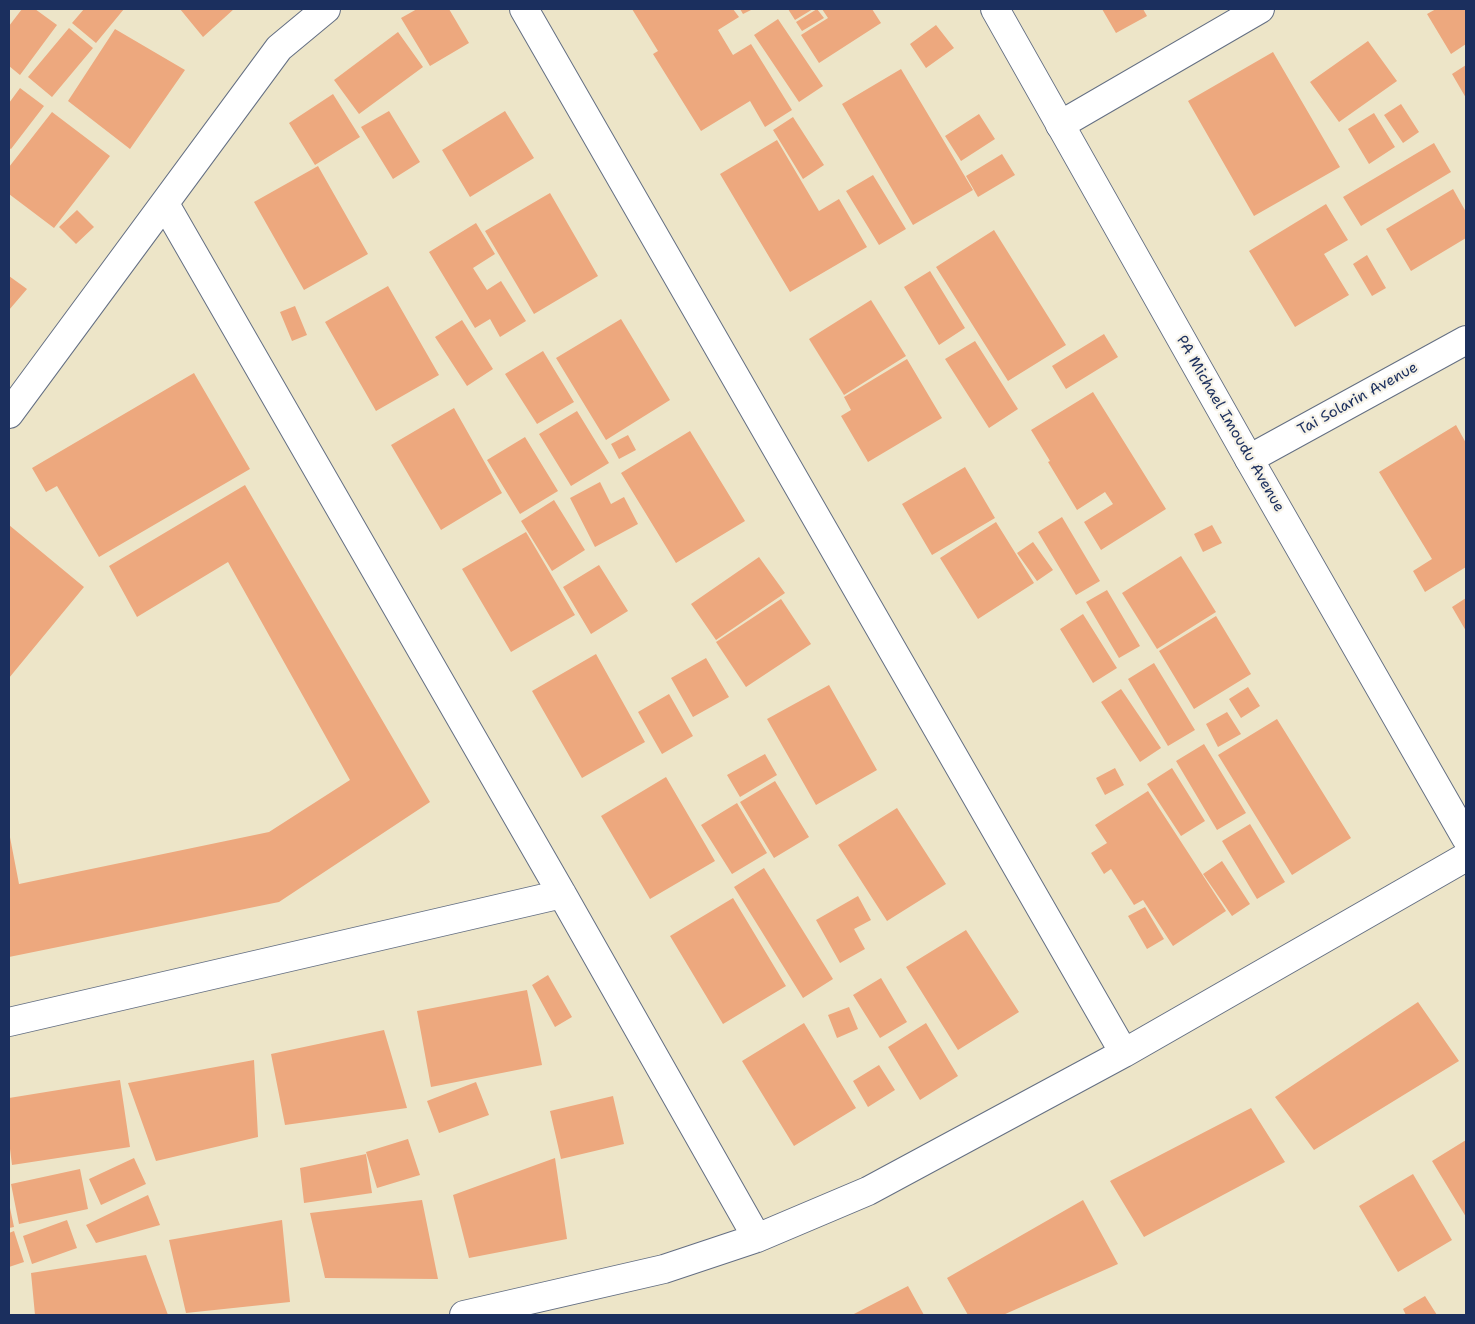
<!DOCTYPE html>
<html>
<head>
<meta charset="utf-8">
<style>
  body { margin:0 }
  #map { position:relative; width:1475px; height:1324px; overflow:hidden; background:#ede5c8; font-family:"Shantell Sans",sans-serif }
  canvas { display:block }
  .frame { position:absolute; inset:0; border:10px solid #1b2f5e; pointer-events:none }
</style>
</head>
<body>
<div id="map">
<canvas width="1475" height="1324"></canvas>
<div class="frame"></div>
</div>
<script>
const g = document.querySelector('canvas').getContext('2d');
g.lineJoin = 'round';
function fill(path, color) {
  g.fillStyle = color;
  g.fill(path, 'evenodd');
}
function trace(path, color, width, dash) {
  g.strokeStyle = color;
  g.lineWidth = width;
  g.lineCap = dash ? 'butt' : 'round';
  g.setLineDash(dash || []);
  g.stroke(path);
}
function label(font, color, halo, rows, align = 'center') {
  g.font = font + ' "Shantell Sans",sans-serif';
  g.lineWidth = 4.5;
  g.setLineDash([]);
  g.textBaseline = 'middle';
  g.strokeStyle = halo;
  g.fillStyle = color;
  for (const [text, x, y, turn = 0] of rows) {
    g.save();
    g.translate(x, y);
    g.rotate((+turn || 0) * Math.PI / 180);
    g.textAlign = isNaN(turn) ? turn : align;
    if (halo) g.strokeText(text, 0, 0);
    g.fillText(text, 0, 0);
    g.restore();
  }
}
fill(new Path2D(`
  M22,9H35L57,25L20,75L9,66V26Z
  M84,9H124L96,43L72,23Z
  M180,9H234L203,37Z
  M417,9H449L469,43L430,66L401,18Z
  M632,9H733L739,17L718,30L733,55L751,44L792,110L765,127L750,101L701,131L653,54L658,51Z
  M740,9H753L743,14Z
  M788,9H813L795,20Z
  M817,9L824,18L802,31L796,22Z
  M822,9H872L881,23L819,63L801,35L828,18Z
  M1102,9H1143L1147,16L1116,33Z
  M1436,9H1466V44L1451,54L1427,14Z
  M778,19L823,86L799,102L754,35Z
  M936,25L954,48L926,68L910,44Z
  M69,28L93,48L52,97L28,77Z
  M115,29L185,70L130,149L68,101Z
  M398,32L423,67L359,114L334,80Z
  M1368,41L1397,81L1339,122L1310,82Z
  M1273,52L1340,167L1254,216L1188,101Z
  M1466,65V98L1452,74Z
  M901,69L973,190L913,225L842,104Z
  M20,88L44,106L11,149L9,148V103Z
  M333,94L360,137L315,165L289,123Z
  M1401,104L1419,132L1403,143L1384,115Z
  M389,111L420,162L393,179L361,127Z
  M505,111L534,158L470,197L442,150Z
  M52,112L110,156L54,228L9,194V167Z
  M1374,113L1395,147L1369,164L1348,129Z
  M979,114L995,139L961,161L945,136Z
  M793,117L824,165L803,179L773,130Z
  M777,140L819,211L839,199L867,247L790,292L720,174Z
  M1434,143L1451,172L1361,226L1343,197Z
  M1002,154L1015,175L978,197L966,176Z
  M318,166L368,254L304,290L254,202Z
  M873,175L906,229L879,245L846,191Z
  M1453,189L1466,212V238L1411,271L1386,229Z
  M550,193L598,276L534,314L485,231Z
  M1326,204L1348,240L1324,254L1349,295L1295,327L1249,251Z
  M77,210L94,227L76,244L59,227Z
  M476,223L495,254L473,268L487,290L501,281L526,321L500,337L490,319L475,328L429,252Z
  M994,230L1066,345L1008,381L936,267Z
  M1367,255L1386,288L1372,296L1353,264Z
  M930,271L965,328L939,345L904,287Z
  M9,276L27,289L9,310Z
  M388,286L439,375L376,411L325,322Z
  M871,300L906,356L844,395L809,339Z
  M295,306L307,335L292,341L280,312Z
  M621,319L670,400L606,440L556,358Z
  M462,320L493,369L467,386L435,337Z
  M1104,334L1118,357L1066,389L1052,366Z
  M975,341L1018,409L989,428L945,359Z
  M543,351L574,402L537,424L505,374Z
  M907,359L942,418L868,462L841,416L851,410L844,397Z
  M194,373L250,469L99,557L57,486L46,492L32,468Z
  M1093,392L1166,509L1101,550L1084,522L1113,504L1105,492L1077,510L1048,462L1050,461L1031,430Z
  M454,408L502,493L441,530L391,445Z
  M577,411L609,463L571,486L539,434Z
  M1456,425L1466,443V567L1425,592L1413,571L1432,559L1379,472Z
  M690,431L745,521L676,563L621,473Z
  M628,435L636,450L619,459L611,444Z
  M525,437L558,491L520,514L487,460Z
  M965,467L995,518L932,555L902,504Z
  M600,482L611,504L624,497L638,524L595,547L570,498Z
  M245,485L430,802L279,902L9,957V832L19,884L269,832L350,780L228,562L137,617L109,566Z
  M554,500L585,550L552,571L521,521Z
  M1062,517L1100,581L1076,595L1038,532Z
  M996,522L1034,583L978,619L940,558Z
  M9,525L84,587L9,678Z
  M1212,525L1222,543L1203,552L1194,534Z
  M526,532L575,615L511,652L462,569Z
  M1033,542L1053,570L1037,581L1017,553Z
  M1181,556L1216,612L1157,649L1122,593Z
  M759,557L785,593L716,640L691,604Z
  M599,565L628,611L591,634L563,587Z
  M1107,590L1140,646L1119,658L1086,602Z
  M1466,598V631L1452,607Z
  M781,599L811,644L746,687L716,642Z
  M1083,614L1117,668L1093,683L1060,629Z
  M1216,616L1251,674L1194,709L1159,651Z
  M596,654L645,742L582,778L532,691Z
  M706,658L729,697L693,717L671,678Z
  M1154,663L1195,730L1168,746L1128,679Z
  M829,685L877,770L816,805L767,719Z
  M1248,687L1260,706L1241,718L1229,699Z
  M1121,689L1161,748L1140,762L1101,702Z
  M669,694L693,736L662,754L638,712Z
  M1227,712L1241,734L1218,747L1206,724Z
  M1277,719L1351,838L1292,875L1218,755Z
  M1204,744L1246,813L1217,830L1176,761Z
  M765,754L777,775L740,797L727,775Z
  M1115,768L1124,785L1105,795L1096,778Z
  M1172,768L1205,821L1181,836L1147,784Z
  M666,777L715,861L650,899L601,816Z
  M775,781L809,837L774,858L740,802Z
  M1148,791L1226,911L1173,946L1143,900L1134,905L1111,869L1104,874L1091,853L1107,843L1095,825Z
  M737,803L767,853L732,874L701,825Z
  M897,808L946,884L887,921L838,845Z
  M1250,824L1285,882L1257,899L1222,841Z
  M1222,861L1250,904L1232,916L1203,874Z
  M764,868L833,979L803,998L734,887Z
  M858,896L871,920L854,929L865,949L840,963L816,920Z
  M733,898L786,986L723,1024L670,936Z
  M1145,907L1164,939L1147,949L1128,916Z
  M966,930L1019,1012L958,1050L906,967Z
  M548,975L572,1017L555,1027L532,985Z
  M881,978L907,1022L880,1038L853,995Z
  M527,990L542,1065L431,1087L417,1011Z
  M1418,1002L1459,1061L1314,1150L1275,1097Z
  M849,1007L858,1029L837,1038L828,1015Z
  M804,1023L856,1108L794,1146L742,1061Z
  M926,1023L958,1076L920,1100L888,1047Z
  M384,1030L407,1108L285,1125L271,1054Z
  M254,1060L258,1137L156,1161L128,1083Z
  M879,1065L895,1090L868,1107L853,1081Z
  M120,1080L130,1147L12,1165L9,1141V1098Z
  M476,1082L489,1115L439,1133L427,1101Z
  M613,1096L624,1144L561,1159L550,1111Z
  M1251,1108L1285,1162L1144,1237L1110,1181Z
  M408,1139L420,1175L377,1188L366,1152Z
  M1466,1140V1217L1432,1161Z
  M366,1154L372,1193L304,1203L300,1168Z
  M134,1158L146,1184L101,1205L89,1179Z
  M555,1158L567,1239L469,1258L453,1195Z
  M80,1169L88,1209L19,1224L11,1184Z
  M1413,1174L1452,1240L1398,1272L1359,1206Z
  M148,1195L160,1225L96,1243L86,1225Z
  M422,1200L438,1279L325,1278L310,1213Z
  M1083,1200L1118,1264L1003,1315H968L947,1278Z
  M9,1203L14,1227L9,1228Z
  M67,1220L77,1248L32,1264L23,1236Z
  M282,1220L290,1302L186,1313L169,1240Z
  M14,1231L24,1262L9,1267V1233Z
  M146,1255L168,1315H35L31,1273Z
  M908,1286L924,1315H852Z
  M1425,1296L1437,1315H1406L1403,1309Z`), '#eda87e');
const minor = new Path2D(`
  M524,9L1124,1053
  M1060,125L1260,9
  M165,204L562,894L757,1238
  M9,414L279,48L326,9
  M1249,459L1466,340
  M9,1022L562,894
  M464,1315L664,1269L757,1238L868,1191L1124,1053L1466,857`);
const tertiary = new Path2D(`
  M995,9L1249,459L1466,838`);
trace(minor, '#646f83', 30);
trace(tertiary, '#646f83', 30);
trace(minor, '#fff', 28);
trace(tertiary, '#fff', 28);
label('15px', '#1b2f5e', '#f7f3e8', [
  ["Tai Solarin Avenue",1358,399,-29],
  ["PA Michael Imoudu Avenue",1230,424,60]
]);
</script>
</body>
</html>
